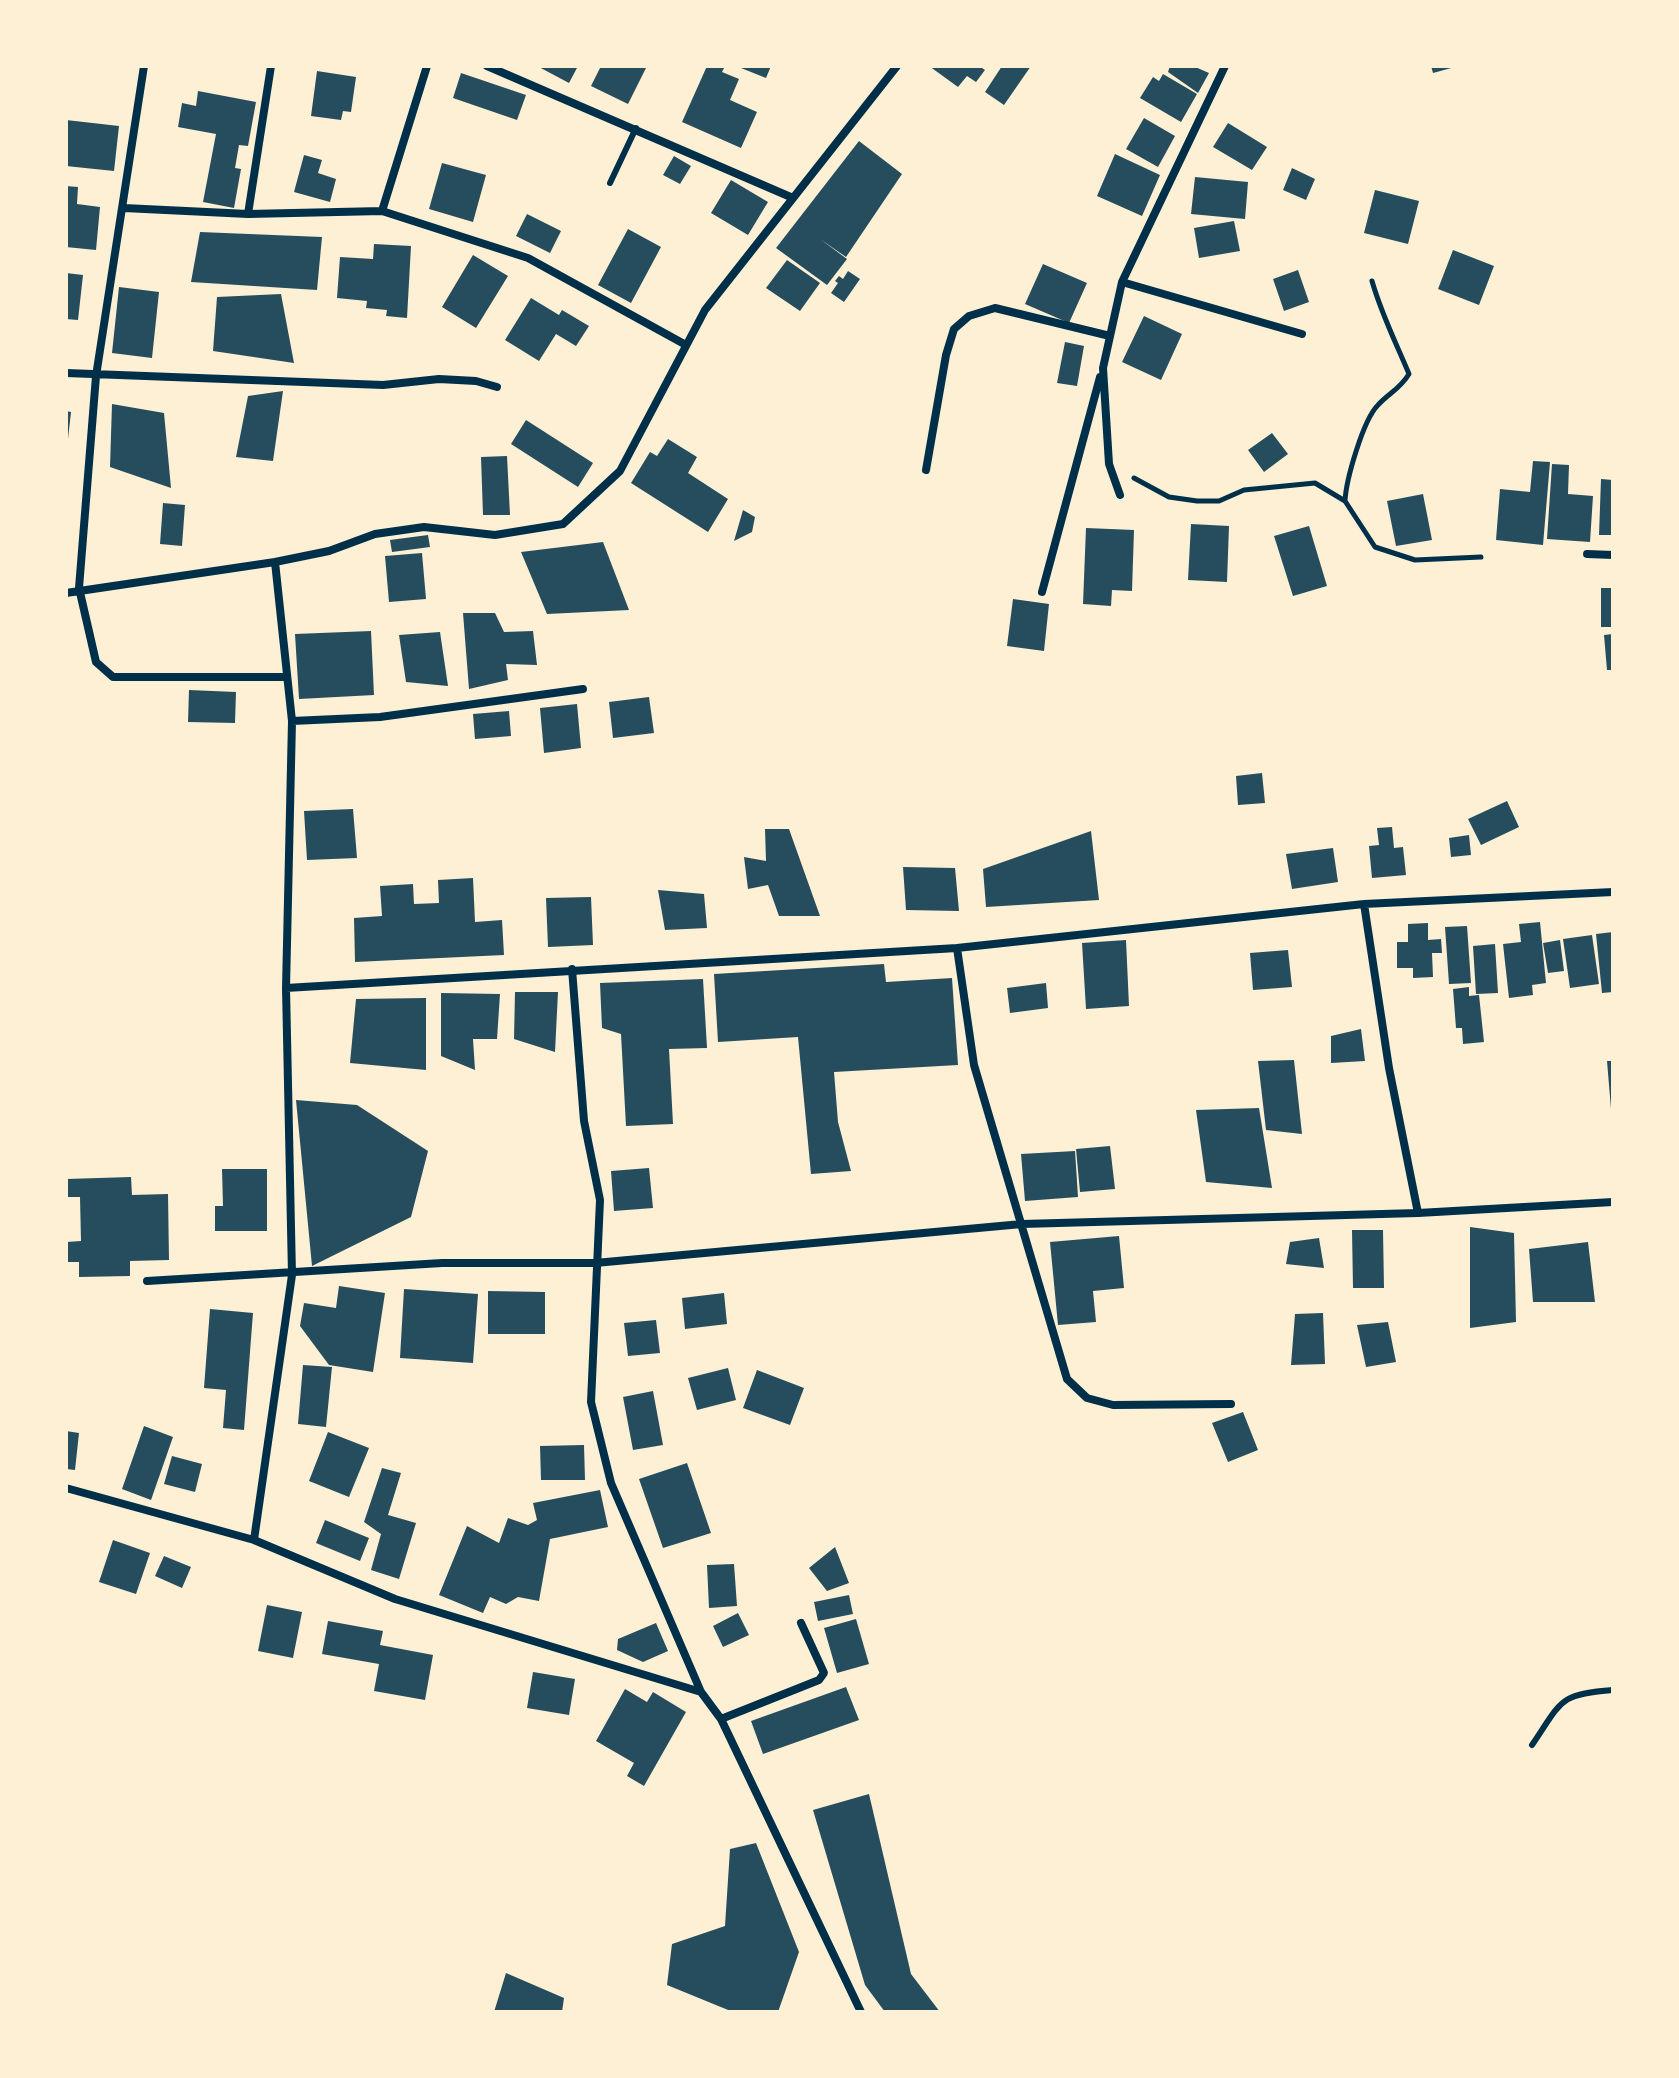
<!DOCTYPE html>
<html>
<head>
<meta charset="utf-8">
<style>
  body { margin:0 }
  #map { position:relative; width:1679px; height:2078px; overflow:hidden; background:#fdf0d5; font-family:"Open Sans",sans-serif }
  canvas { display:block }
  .frame { position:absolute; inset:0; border:68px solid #fdf0d5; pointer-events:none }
</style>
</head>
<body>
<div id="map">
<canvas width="1679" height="2078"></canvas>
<div class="frame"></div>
</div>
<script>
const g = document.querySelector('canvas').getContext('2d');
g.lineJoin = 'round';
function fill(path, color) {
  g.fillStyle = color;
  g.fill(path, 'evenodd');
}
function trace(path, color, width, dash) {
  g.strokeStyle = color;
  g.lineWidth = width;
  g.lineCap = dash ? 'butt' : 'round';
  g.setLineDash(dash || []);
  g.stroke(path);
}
fill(new Path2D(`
  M537,66H578L569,83Z
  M601,66H647L628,104L591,86Z
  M707,66H725L722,72L739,79L730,100L757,112L741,148L682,122Z
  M736,66H771L766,78Z
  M929,66H979L985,70L976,82L967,76L958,87Z
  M1002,66H1031L1004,105L985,92Z
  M1170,66H1193L1209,73L1198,93L1168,72Z
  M1431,66H1455V67L1433,73Z
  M317,71L356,77L351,112L343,111L341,120L311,116Z
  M461,73L526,95L517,120L453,98Z
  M1163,74L1197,94L1181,122L1140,98L1153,77L1159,81Z
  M198,91L256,102L248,146L239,145L235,168L241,169L234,208L203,202L216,134L178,127L182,103L196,106Z
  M1144,118L1175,136L1158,167L1126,149Z
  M66,120L119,126L114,171L66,166Z
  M1228,123L1267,147L1252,170L1213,147Z
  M859,141L902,174L846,257L820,239L847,259L827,285L776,248Z
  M1115,154L1160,175L1142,216L1097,196Z
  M304,155L322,160L318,173L336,179L330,202L294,192Z
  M674,156L691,166L680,184L663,175Z
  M442,163L486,175L473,222L429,209Z
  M1292,168L1315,179L1306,200L1283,190Z
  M1195,177L1248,182L1245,219L1191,214Z
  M731,180L768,202L748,235L711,213Z
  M66,186L78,187L77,204L100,207L96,250L66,247Z
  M1375,190L1419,201L1408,244L1364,233Z
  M527,214L561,231L550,253L516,236Z
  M1234,221L1240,251L1199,258L1194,228Z
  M628,229L661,247L631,303L598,285Z
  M200,232L322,237L317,290L191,282Z
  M374,244L411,246L407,318L386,316L387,310L366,308L367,301L337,298L340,257L373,259Z
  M1453,250L1494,266L1479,305L1438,289Z
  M473,255L508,276L476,328L442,307Z
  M787,260L820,283L800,311L766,288Z
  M1043,264L1087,283L1069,323L1025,304Z
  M1298,270L1309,302L1284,311L1273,279Z
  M848,271L860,279L844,302L831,293L838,283L835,281L839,276L843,279Z
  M66,273L83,275L78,320L66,319Z
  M119,287L159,292L152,358L112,353Z
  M281,294L294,363L213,351L217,297Z
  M531,298L559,315L562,310L589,326L576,346L556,334L539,361L505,340Z
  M1144,316L1182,334L1161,380L1122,362Z
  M1065,342L1084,346L1077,386L1057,383Z
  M283,391L273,461L236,457L248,396Z
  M112,404L164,413L171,488L110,467Z
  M66,411L71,412L68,439H66Z
  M526,420L593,463L578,487L511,444Z
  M1272,433L1288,454L1264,472L1248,450Z
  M668,439L697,457L688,473L728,499L708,532L631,483L650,452L657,456Z
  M507,456L510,515H483L481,457Z
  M1533,461L1550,462L1543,545L1496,540L1500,489L1530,492Z
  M1552,464L1569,465L1568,494L1593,496L1590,542L1547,539Z
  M1601,479L1613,480V535H1599Z
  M1423,494L1432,540L1396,546L1387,501Z
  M163,503L185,505L182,546L160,544Z
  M743,510L755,517L752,532L734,541Z
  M1191,524L1229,526L1227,582L1188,580Z
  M1309,526L1327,586L1293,596L1274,536Z
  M1086,528L1134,530L1132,591L1112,590L1111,606L1083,604Z
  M428,535L430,547L392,552L390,540Z
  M603,542L629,610L547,614L521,552Z
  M422,553L426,599L389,602L385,556Z
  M1601,588H1613V627H1601Z
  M1013,599L1049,604L1044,651L1007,646Z
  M463,613H495L504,632L533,631L537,665L506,664L508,680L469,689Z
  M371,631L374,695L299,699L295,634Z
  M440,632L448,686L406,682L399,635Z
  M1613,634V670H1607L1604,635Z
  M189,690L236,692L235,723L188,722Z
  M649,697L654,733L613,738L609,702Z
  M577,704L581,748L544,753L540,708Z
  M509,711L511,736L475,739L473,714Z
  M1262,773L1265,803L1238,805L1236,776Z
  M1507,801L1519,827L1481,845L1468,819Z
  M353,809L357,858L307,860L304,811Z
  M1392,827L1394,848L1403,847L1406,875L1372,878L1369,846L1379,845L1377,828Z
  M765,829H789L820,916H779L768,885L748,889L744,857L766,861Z
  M1091,831L1099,900L986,907L983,869Z
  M1469,835L1471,855L1451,857L1449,838Z
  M1333,848L1338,882L1292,889L1286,854Z
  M903,867L955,868L959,911L906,910Z
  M473,878L475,922L502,920L504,955L355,962L354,918L382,916L380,886L413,884L414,904L439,903L438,880Z
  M658,890L704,894L707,928L665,930Z
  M591,897L593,945L548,947L546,898Z
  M1540,922L1546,983L1532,985L1533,995L1509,998L1503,944L1521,942L1519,924Z
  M1428,923V940L1441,939L1442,953H1432L1433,977L1413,978V968H1397V942H1408V924Z
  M1467,926L1471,983L1449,984L1445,927Z
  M1613,932V992L1602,993L1596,934Z
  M1592,935L1599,984L1570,988L1563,939Z
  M1126,940L1129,1006L1086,1009L1082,943Z
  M1560,940L1564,971L1548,973L1543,943Z
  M1495,944L1498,993L1476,994L1473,946Z
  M1288,950L1292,987L1253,990L1250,953Z
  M884,964L886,982L952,978L958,1065L834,1072L838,1122L851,1171L811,1174L798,1037L718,1042L714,974Z
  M703,979L707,1048L669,1049L673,1124L626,1126L621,1034L602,1028L600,983Z
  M1046,983L1048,1008L1010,1013L1007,988Z
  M1469,987V996L1479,995L1484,1042L1463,1044L1462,1028H1456L1453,989Z
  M515,992H558L555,1052L514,1039Z
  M441,993L500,994L497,1039H473L475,1070L441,1056Z
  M426,998V1070L350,1063L356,999Z
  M1361,1029L1365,1061L1331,1063V1036Z
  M1294,1060L1302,1134L1266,1130L1258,1061Z
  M1607,1061H1613V1109H1611Z
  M296,1100L357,1105L428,1151L411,1217L312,1266Z
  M1259,1108L1272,1188L1206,1182L1196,1110Z
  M1110,1146L1115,1189L1080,1192L1076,1149Z
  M1075,1151L1078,1197L1025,1201L1021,1154Z
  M649,1168L653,1208L614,1211L611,1171Z
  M222,1169H267V1231H215V1206H223Z
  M131,1177L132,1195L168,1194L169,1260L130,1261V1276L79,1277V1262H66V1242L81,1241L80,1197H66V1179Z
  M1470,1227L1514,1233L1516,1322L1470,1328Z
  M1352,1230H1383L1384,1288H1353Z
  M1119,1236L1124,1288L1093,1291L1096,1322L1058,1325L1050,1242Z
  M1319,1238L1324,1268L1286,1264L1290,1242Z
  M1588,1242L1595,1302H1533L1529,1249Z
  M339,1286L385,1293L373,1372L329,1365L300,1326L304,1303L336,1308Z
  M404,1289L478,1294L473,1363L400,1358Z
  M488,1291L545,1292V1334H488Z
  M724,1293L727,1324L685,1329L682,1298Z
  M210,1309L253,1313L244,1430L223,1428L226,1390L204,1388Z
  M1323,1313L1325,1364L1291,1365L1295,1314Z
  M656,1320L660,1353L628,1356L624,1323Z
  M1388,1322L1396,1362L1366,1367L1357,1325Z
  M303,1365L332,1367L326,1427L298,1424Z
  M728,1368L736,1400L697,1410L688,1378Z
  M757,1370L804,1388L790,1425L743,1408Z
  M653,1391L663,1445L633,1450L623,1397Z
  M1243,1412L1258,1450L1228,1462L1212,1423Z
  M144,1426L173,1437L151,1500L122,1489Z
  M66,1431L79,1433L75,1470L66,1469Z
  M328,1432L369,1448L349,1497L309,1481Z
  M584,1445L585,1480H541L540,1446Z
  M172,1456L202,1464L195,1492L164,1484Z
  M687,1463L711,1533L663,1548L639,1479Z
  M382,1468L401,1473L388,1515L416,1523L399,1579L371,1570L381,1534L364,1522Z
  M600,1490L608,1527L550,1539L539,1601L518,1597L506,1604L490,1597L483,1613L439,1595L467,1526L499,1543L508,1518L528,1525L537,1520L533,1503Z
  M325,1520L369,1538L360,1561L316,1543Z
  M113,1540L150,1553L136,1594L99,1582Z
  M835,1547L849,1583L827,1591L809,1568Z
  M164,1556L191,1567L182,1588L155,1576Z
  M734,1564L737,1606L709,1608L707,1565Z
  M849,1595L853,1614L818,1621L814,1602Z
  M267,1605L302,1612L293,1658L258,1651Z
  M738,1613L749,1635L723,1647L713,1626Z
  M856,1619L869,1664L837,1673L824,1628Z
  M328,1621L383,1631L380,1645L433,1655L425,1700L374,1691L379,1664L322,1654Z
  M656,1623L668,1651L643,1662L617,1650L618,1639Z
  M533,1672L575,1679L569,1715L527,1708Z
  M846,1687L859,1720L763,1754L751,1721Z
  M625,1689L647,1702L653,1692L686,1712L644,1786L627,1776L634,1763L596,1741Z
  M869,1794L911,1974L940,2012H885L865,1985L813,1810Z
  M756,1843L799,1952L778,2012H733L667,1985L672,1944L725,1926L730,1849Z
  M506,1973L564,1998L562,2012H494Z`), '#264d5e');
trace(new Path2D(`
  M1372,281C1381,313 1396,343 1409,374C1400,389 1389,393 1378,405C1363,420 1346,480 1345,501L1375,547L1415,560L1481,557
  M1134,478L1169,497L1197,501H1219L1244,490L1315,483L1345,501`), '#003049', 5);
trace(new Path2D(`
  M610,183L636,128
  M1532,1745C1562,1701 1558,1694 1613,1690`), '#003049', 6);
trace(new Path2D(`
  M144,66L96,376L79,588L96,662L113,677H285
  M487,66L793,198
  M124,208L248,214L382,211L528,258L686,345
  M382,211L427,66
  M248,214L271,66
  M1122,282L1302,334
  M66,373L383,385L439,379L476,381L497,387
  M926,470L946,355L954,329L969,316L995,308L1110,336
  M1120,495L1109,464L1103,368L1122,282L1225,66
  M1587,554L1613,555
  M1042,592L1100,377
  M66,593L275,562L329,551L375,534L424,527L495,535L563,524L620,471L705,310L897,66
  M292,721L380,717L583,689
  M1364,904L1389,1068L1418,1213
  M957,948L974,1065L1067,1379L1087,1398L1113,1405L1231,1404
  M572,969L584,1121L600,1200L591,1402L611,1483L701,1692L721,1719L861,2012
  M286,988L957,948L1364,904L1613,892
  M147,1281L442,1263H595L1022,1224L1418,1213L1613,1202
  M66,1488L254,1540L395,1599L701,1692
  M254,1540L292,1275L286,988L292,721L275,562
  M721,1719L819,1680L824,1673L801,1623`), '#003049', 8);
</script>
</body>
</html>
